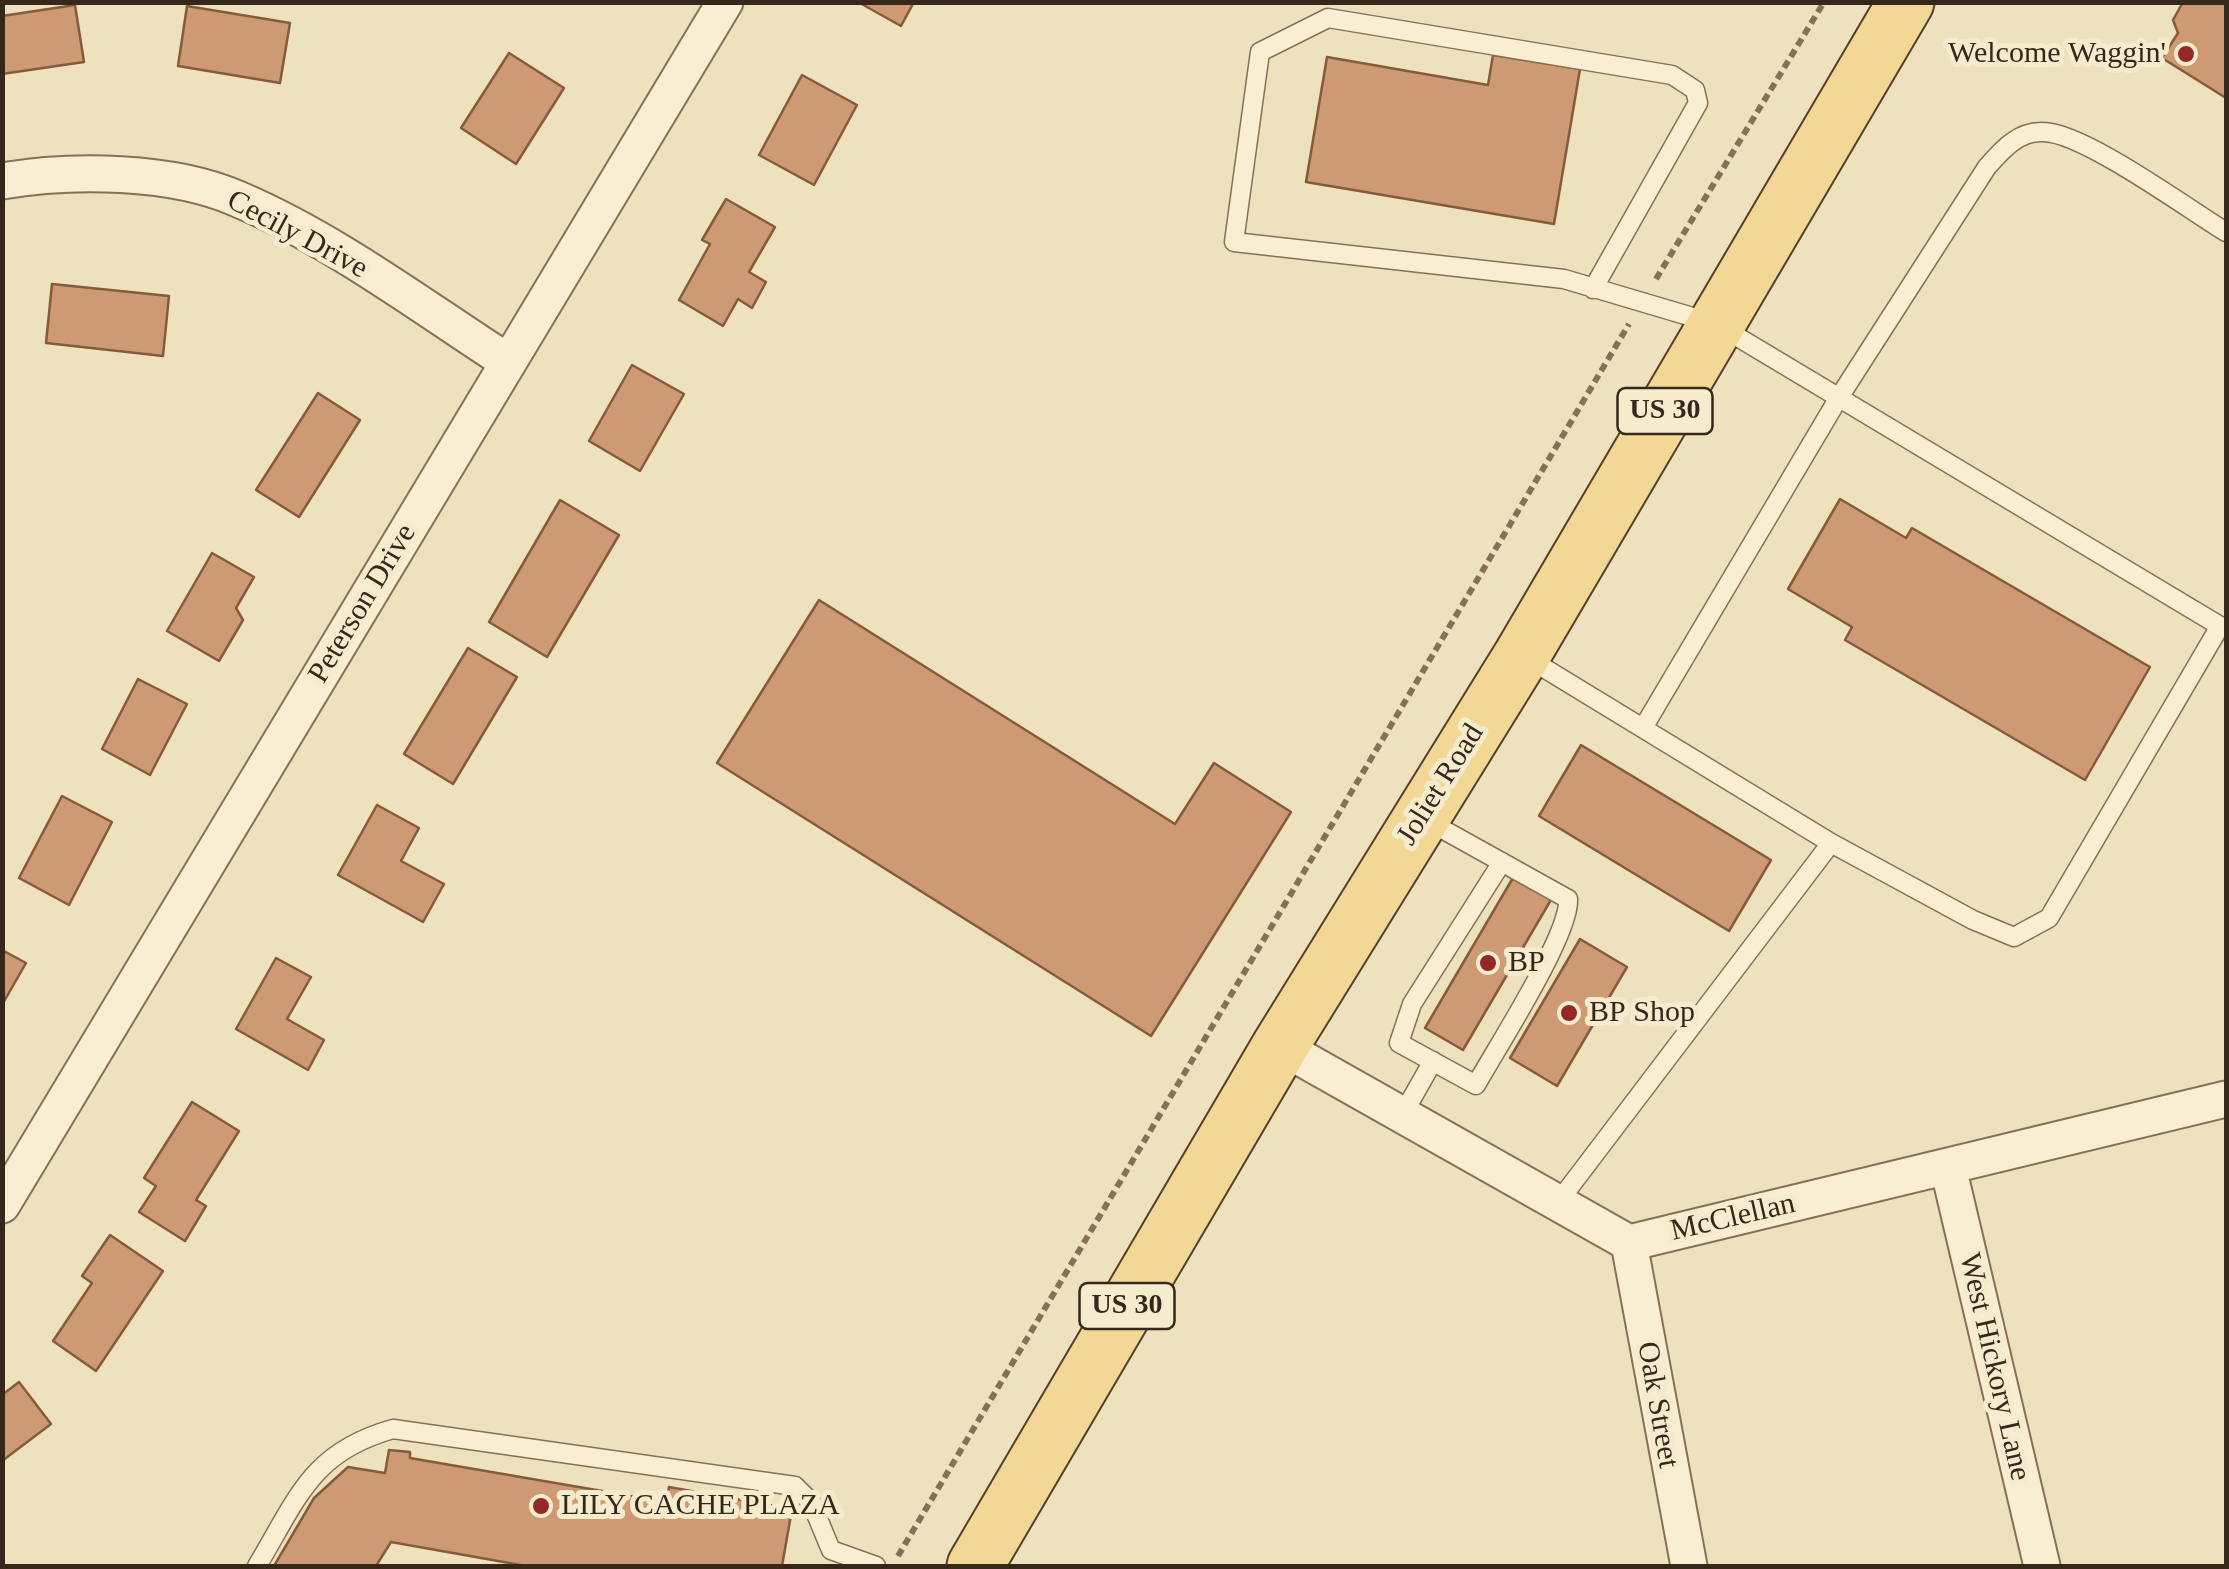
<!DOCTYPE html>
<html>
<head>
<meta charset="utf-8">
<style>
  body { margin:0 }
  #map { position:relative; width:2229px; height:1569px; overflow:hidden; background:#eee1be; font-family:Georgia,serif }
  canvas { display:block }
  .frame { position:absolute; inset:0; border:5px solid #35281b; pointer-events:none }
</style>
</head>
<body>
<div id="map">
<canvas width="2229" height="1569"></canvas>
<div class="frame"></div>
</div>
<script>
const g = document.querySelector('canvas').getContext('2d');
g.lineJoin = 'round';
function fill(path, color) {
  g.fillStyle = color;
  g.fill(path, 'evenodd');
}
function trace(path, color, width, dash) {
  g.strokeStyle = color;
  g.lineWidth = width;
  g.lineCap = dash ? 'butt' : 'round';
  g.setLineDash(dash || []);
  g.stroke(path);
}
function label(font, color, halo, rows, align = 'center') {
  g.font = font + ' Georgia,serif';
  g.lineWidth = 10;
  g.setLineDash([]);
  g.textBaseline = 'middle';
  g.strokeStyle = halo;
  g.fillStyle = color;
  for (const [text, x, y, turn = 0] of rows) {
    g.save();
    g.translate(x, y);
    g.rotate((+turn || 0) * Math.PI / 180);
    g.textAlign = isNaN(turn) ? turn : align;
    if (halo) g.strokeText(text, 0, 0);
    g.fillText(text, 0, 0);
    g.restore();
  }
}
const building = new Path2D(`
  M858,2H914L901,26Z
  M2183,2H2226V98L2162,58L2178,33L2173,20Z
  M75,5L84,62L2,74V16Z
  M187,6L290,23L280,83L178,66Z
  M509,53L564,88L516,164L461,128Z
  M1493,55L1580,69L1554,224L1306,182L1327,57L1488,85Z
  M802,75L857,105L814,185L759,155Z
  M726,199L775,227L749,272L766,282L752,308L738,299L723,326L679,300L710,244L702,240Z
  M52,284L169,296L163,356L46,343Z
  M632,365L684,394L640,471L589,441Z
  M318,393L360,420L299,517L256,490Z
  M1840,499L1906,538L1912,528L2150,667L2085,780L1845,640L1852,627L1788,589Z
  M560,500L619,535L547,657L489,622Z
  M212,553L254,577L236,608L243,620L219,661L167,631Z
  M819,600L1175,824L1214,763L1291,812L1151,1036L717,763Z
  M468,648L517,677L453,784L404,754Z
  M138,679L187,704L150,775L102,749Z
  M1581,745L1771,860L1729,931L1539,816Z
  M62,796L112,822L69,905L19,878Z
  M377,805L419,828L401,861L444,884L423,922L338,875Z
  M1514,876L1552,898L1463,1050L1425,1028Z
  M1580,939L1627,967L1557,1086L1510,1058Z
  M2,950L26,963L2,1005Z
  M276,958L311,977L287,1019L324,1040L308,1070L236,1029Z
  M192,1102L239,1131L196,1200L206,1206L185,1241L139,1212L156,1186L144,1178Z
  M110,1235L163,1271L96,1371L53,1341L92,1283L82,1276Z
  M19,1382L51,1424L2,1461V1395Z
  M389,1450L410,1452V1458L666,1502L669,1487L792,1509L782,1566H526L391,1542L376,1566H274L314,1498L348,1467L385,1473Z`);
fill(building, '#cd9a73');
trace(building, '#855b3c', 2.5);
const service = new Path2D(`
  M1526,657L1831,843L1973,920L2014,937L2049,918L2220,626L1716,324L1564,279L1234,242L1260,52L1328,18L1672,75L1695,90L1698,103L1593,289
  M1643,728L1838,399L1987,167C2002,150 2018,131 2043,132C2083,132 2188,209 2226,232
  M1426,820L1568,899C1571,933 1496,1049 1476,1085L1399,1043L1412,1004L1502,862
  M1403,1114L1433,1061
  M1559,1201L1831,843
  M257,1566C298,1498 311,1452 393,1429L795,1486L811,1502L831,1550L876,1566`);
const minor = new Path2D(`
  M2,181C72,169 172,170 238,199C334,240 421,306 508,362
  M1280,1046L1629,1243L2226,1099
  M1948,1167L2042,1566
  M2,1205L725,2
  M1629,1243L1689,1566`);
const primary = new Path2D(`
  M975,1566L1280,1046L1522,655L1906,2`);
trace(service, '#867157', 21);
trace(minor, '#867157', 39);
trace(primary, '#533f2b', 59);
trace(new Path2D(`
  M1656,279L1824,2
  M898,1556L1629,324`), '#867157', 6, [8, 5]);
trace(service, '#f9eed1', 18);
trace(minor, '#f9eed1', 35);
trace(primary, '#f3d794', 55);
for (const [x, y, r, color] of [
  [2186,54,10,"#952826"],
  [1488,963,10,"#952826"],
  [1569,1013,10,"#952826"],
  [541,1506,10,"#952826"]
]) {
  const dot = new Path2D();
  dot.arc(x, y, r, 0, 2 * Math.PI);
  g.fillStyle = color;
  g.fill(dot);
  trace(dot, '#f5ebcd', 4);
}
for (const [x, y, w] of [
  [1665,411,95],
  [1127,1306,95]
]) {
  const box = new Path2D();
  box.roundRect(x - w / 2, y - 23, w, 46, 8);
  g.fillStyle = '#f5ebcd';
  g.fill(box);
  trace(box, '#35281b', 2.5);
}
label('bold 28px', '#35281b', null, [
  ["US 30",1665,411],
  ["US 30",1127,1306]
]);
label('30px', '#35281b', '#f5ebcd', [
  ["Welcome Waggin'",2166,54,"right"],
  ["BP",1508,963],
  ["BP Shop",1589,1013],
  ["LILY CACHE PLAZA",561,1506]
], 'left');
label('30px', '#35281b', '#f5ebcd', [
  ["Cecily Drive",297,235,28],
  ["Peterson Drive",363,604,-59],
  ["Joliet Road",1441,785,-58],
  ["McClellan",1733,1218,-13],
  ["West Hickory Lane",1994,1367,77],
  ["Oak Street",1657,1405,80]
]);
</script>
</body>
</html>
